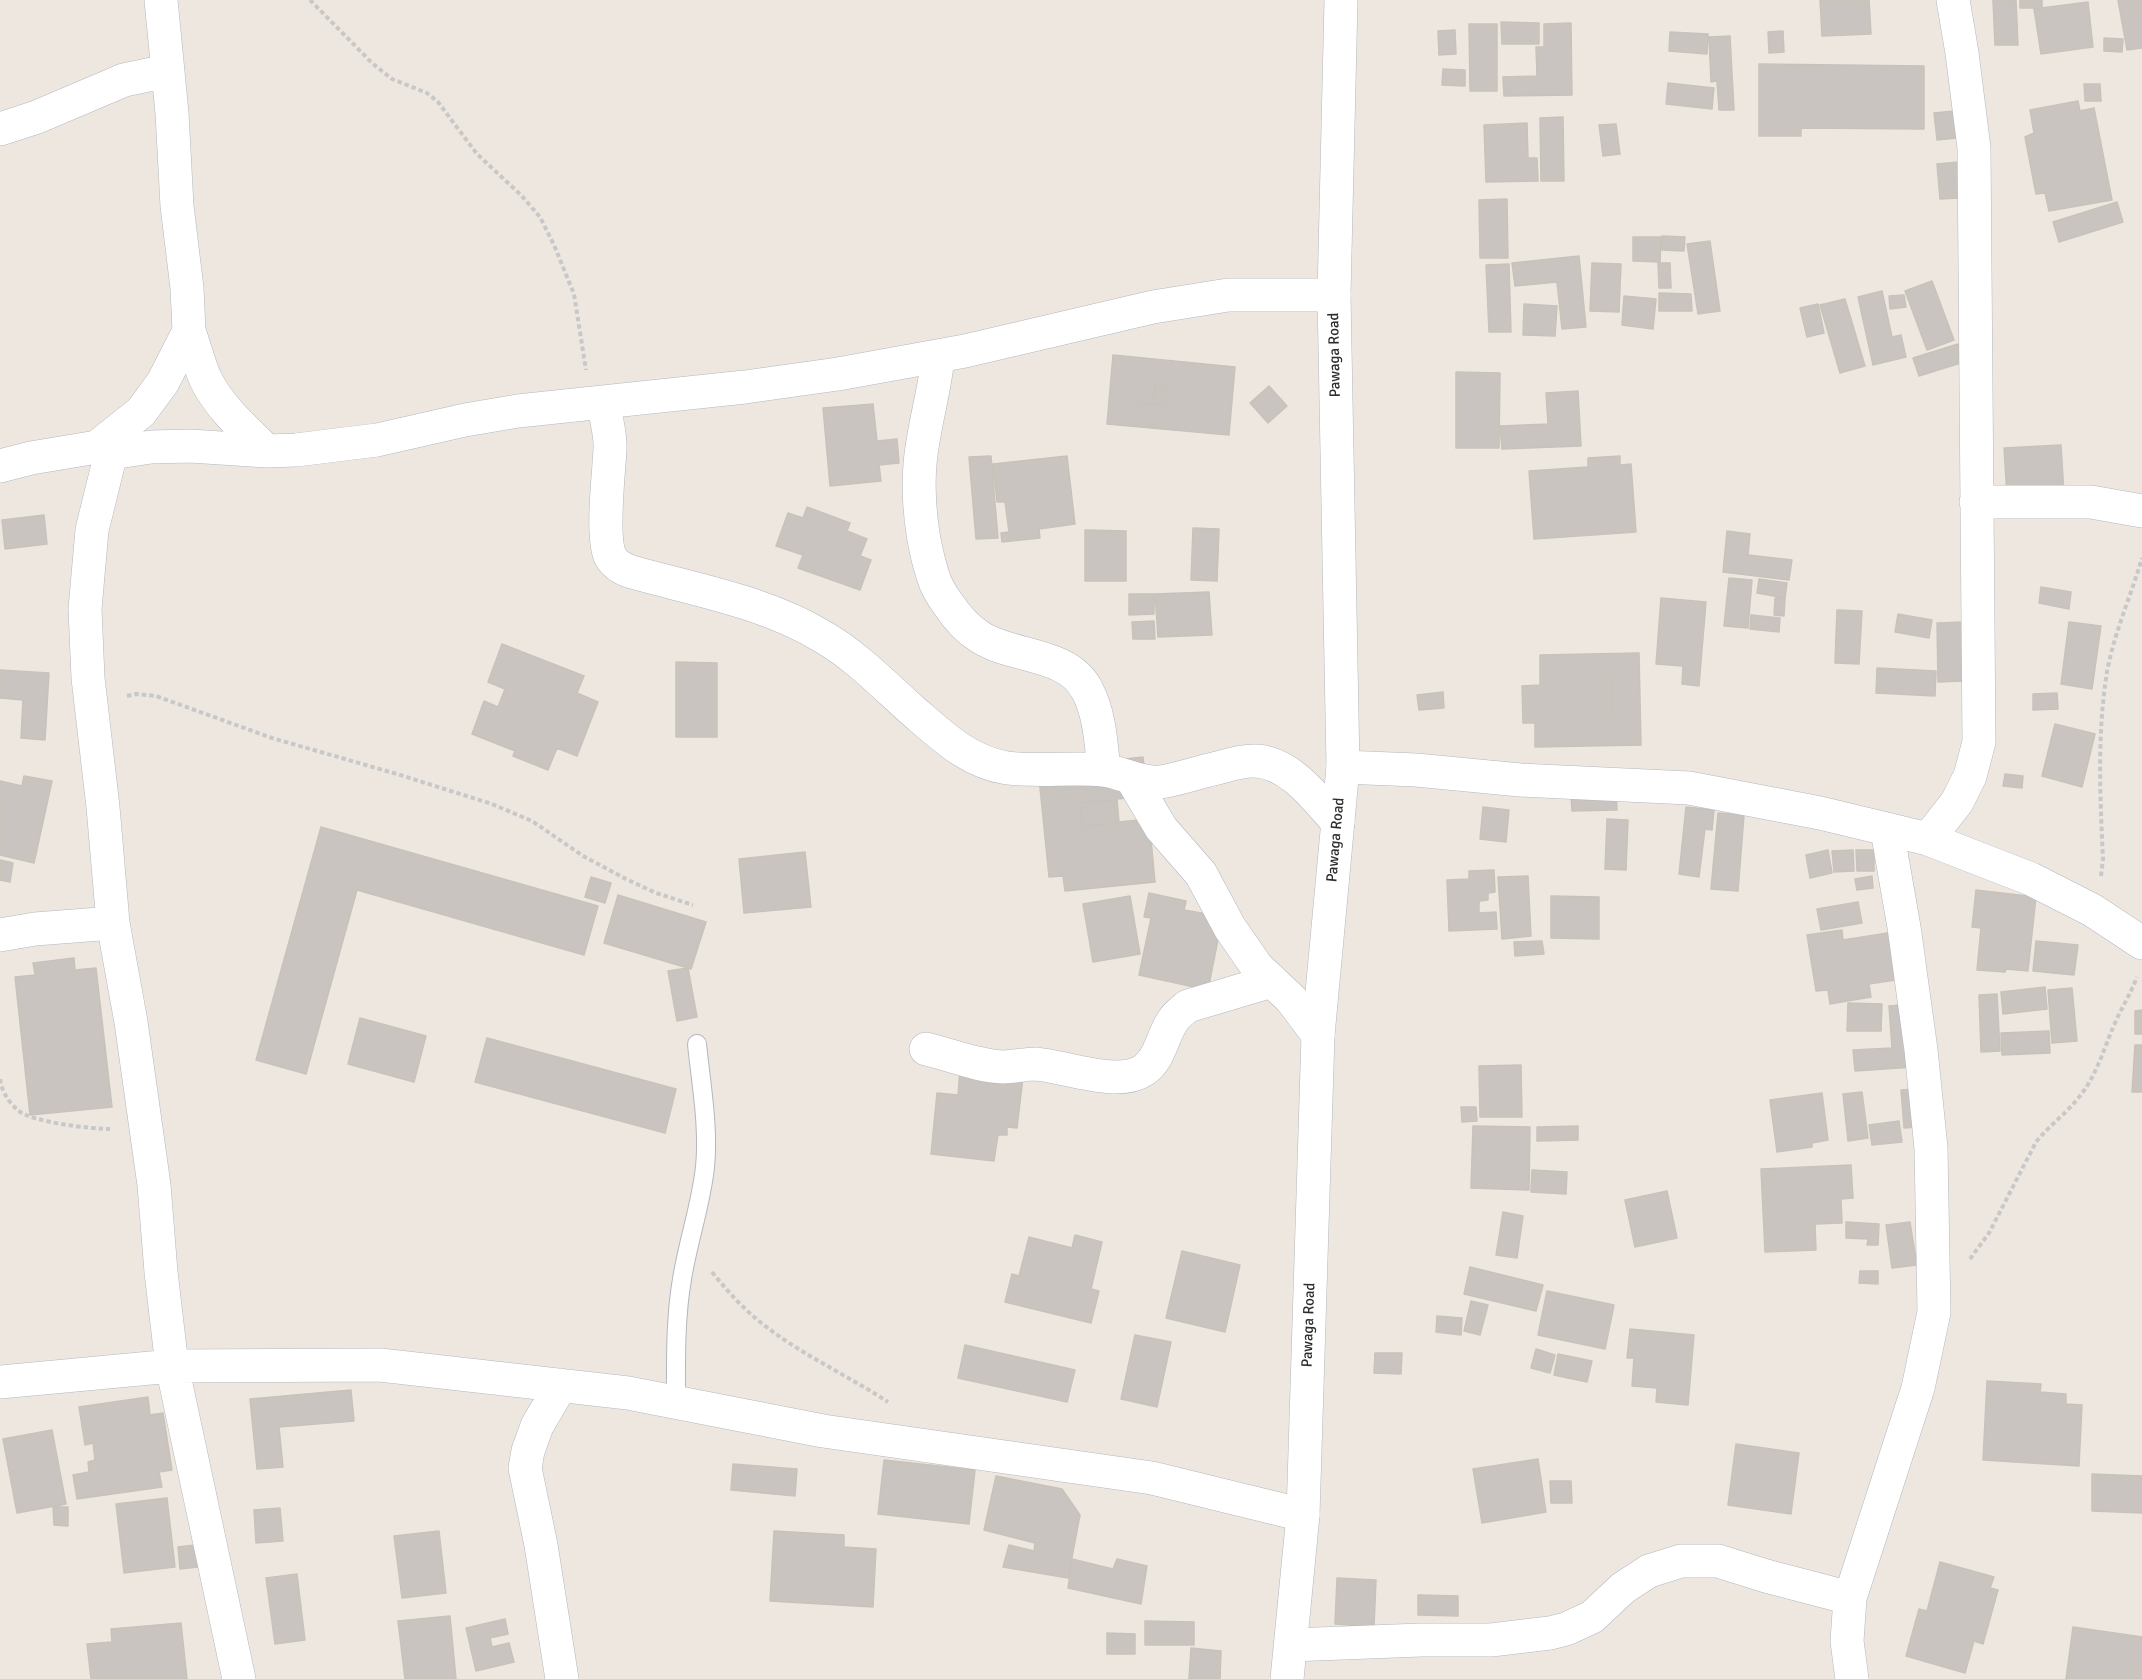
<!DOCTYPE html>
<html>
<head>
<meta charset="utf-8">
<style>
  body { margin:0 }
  canvas { display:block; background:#eee7e0 }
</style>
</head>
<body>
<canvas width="2142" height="1679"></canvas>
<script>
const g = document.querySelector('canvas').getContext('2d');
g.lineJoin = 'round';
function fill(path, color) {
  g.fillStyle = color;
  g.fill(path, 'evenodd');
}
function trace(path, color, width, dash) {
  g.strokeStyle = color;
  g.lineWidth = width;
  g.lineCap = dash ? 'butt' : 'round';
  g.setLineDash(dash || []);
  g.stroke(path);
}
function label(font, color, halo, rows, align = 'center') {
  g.font = font + ' Signika,sans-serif';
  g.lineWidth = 5;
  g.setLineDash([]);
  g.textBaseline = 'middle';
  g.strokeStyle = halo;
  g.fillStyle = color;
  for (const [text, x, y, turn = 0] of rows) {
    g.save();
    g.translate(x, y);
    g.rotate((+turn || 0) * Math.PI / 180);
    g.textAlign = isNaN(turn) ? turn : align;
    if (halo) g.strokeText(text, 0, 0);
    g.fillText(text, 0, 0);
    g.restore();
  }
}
const building = new Path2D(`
  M1820,0H1869L1871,34L1822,36Z
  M1993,0H2016L2018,45H1995Z
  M2020,0H2042V8H2020Z
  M2118,0H2142V48L2127,50Z
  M2088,2L2093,47L2041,54L2034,9Z
  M1501,22L1539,23V44H1502Z
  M1571,23L1572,95L1504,96L1503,77L1537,76L1536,47H1544V24Z
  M1469,24H1497V91H1470Z
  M1455,30L1456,54L1439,55L1438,31Z
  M1783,31L1784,52L1769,53L1768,32Z
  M1670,32L1708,34L1707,54L1669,51Z
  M1730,36L1734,110H1719L1717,81L1711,82L1709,37Z
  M2104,38L2123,39L2122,52L2104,51Z
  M1759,64L1924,66V129L1801,128V136H1759Z
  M1443,69L1465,70V86L1442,85Z
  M1668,83L1714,88L1712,109L1666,104Z
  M2084,84H2100L2101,101H2085Z
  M2078,101L2080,111L2094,108L2112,200L2049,211L2045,193L2036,194L2025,137L2034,133L2030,110Z
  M1964,110L1967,137L1937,140L1934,113Z
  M1563,117L1564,181H1541L1540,118Z
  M1527,123L1528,158H1537L1538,181L1486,182L1484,125Z
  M1616,124L1620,154L1603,156L1599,125Z
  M1959,162L1961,198L1940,199L1937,164Z
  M1507,199L1508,258H1480L1479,200Z
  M2117,202L2123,222L2059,242L2053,222Z
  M1662,236L1685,237L1684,251L1662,250Z
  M1633,237H1661L1660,262L1633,261Z
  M1710,241L1720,311L1698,314L1687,244Z
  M1579,256L1586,327L1562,329L1557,282L1515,286L1512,263Z
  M1592,263L1621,264L1619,312L1590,311Z
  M1658,263H1670L1671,288H1659Z
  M1509,264L1511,332H1489L1486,265Z
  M1932,281L1954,340L1927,350L1905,291Z
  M1882,291L1892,337L1901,335L1906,357L1873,365L1858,297Z
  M1659,293L1691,294L1692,311H1659Z
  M1904,295L1906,307L1890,309L1889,296Z
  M1624,296L1656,299L1653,329L1622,325Z
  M1845,299L1865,366L1840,373L1820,305Z
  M1524,304L1557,306L1555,336L1523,335Z
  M1818,304L1824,333L1807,337L1800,308Z
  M1958,344L1964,362L1919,376L1913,358Z
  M1113,355L1235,367L1229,435L1107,424ZM1155,384L1166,385V405L1139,404V397H1154Z
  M1456,372L1500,373L1499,448H1456Z
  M1155,384L1166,385V405L1139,404V397H1154Z
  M1269,386L1287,406L1268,423L1250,403Z
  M1578,391L1581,446L1502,449L1500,426L1548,424L1546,393Z
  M873,404L877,441L897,439L899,463L879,465L881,481L830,486L823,408Z
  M2061,445L2064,494L2007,497L2004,448Z
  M991,456L998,538L976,539L969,457Z
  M1067,456L1075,524L1039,529L1040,538L1002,542L1001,533L1009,532L1005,502H997L993,464Z
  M1620,456V465L1631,464L1636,532L1534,539L1529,471L1588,467V458Z
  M807,507L850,523L847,531L867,539L860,556L871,560L860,590L798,568L803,555L776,546L788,513L803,518Z
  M44,515L47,544L5,549L2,520Z
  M1193,528L1219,529L1217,581L1191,580Z
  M1085,530L1126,531V581H1085Z
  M1727,531L1750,534L1748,555L1792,560L1789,580L1723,572Z
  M1729,578L1752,580L1748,628L1724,626Z
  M1759,579L1787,583L1785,598L1757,593Z
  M2041,587L2071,592L2069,609L2039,603Z
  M1209,592L1212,635L1158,637L1155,594Z
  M1129,594H1154V614L1129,615Z
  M1661,598L1706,602L1699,686L1682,684L1683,666L1656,664Z
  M1775,598H1785L1784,616L1774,615Z
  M1837,610L1862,611L1859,664L1835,663Z
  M1898,614L1932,620L1929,638L1895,632Z
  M1751,615L1780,618L1779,632L1750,629Z
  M1154,621L1155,639H1133L1132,622Z
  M1963,622L1964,681L1938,682L1937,623Z
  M2069,622L2101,626L2092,689L2061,684Z
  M502,644L584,676L577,693L598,702L577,756L557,748L548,770L513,756L515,751L472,734L484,701L498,707L505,689L488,682Z
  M1639,653L1641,745L1535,747V723H1523L1522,686L1540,685V655ZM1606,679H1612V721L1606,720Z
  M676,662L717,663V737H676Z
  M1877,668L1936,671L1935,696L1876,693Z
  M0,670L49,673L45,740L21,738L23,700L0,698Z
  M1606,679H1612V721L1606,720Z
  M1443,692L1444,708L1419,710L1417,695Z
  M2057,693L2058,709L2033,710V694Z
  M2055,724L2095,734L2082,787L2042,776Z
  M1143,757L1147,796L1117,799L1119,822L1149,819L1155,882L1065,891L1063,876L1049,877L1037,758L1117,760ZM1114,800L1116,823L1082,827L1080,803Z
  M2005,774L2023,776L2022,788L2003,786Z
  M24,776L52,781L34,863L0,855V781L22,786Z
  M1616,794L1617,810L1572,811L1571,795Z
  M1114,800L1116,823L1082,827L1080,803Z
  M1483,807L1509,810L1506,842L1480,839Z
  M1686,807L1714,810L1712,830L1705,829L1699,877L1679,874Z
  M1718,813L1744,815L1738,891L1711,889Z
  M1607,819L1628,820L1626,870L1605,869Z
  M321,827L598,906L584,955L357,890L306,1074L256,1060Z
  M1828,850L1832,873L1810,878L1806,855Z
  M1853,850L1854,871L1834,872L1832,851Z
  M1856,850H1874V871H1857Z
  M805,852L811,907L744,913L739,859Z
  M0,860L13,863L10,882L0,880Z
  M1494,870L1495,892L1488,893V900L1479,901V913L1496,912L1497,929L1449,931L1447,880L1469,879V871Z
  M1528,876L1531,936L1502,939L1498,877Z
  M1872,876L1873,888L1857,890L1855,879Z
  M591,877L611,883L605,903L585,897Z
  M1976,890L2036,897L2028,971L2006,969L2005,972L1977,970L1981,928L1972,927Z
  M1149,893L1186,901L1184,910L1207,914L1205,920L1221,924L1208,990L1139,975L1151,918L1144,917Z
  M618,895L706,922L691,969L604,943Z
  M1130,896L1140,954L1093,962L1083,904Z
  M1551,896L1599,897V939L1551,938Z
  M1858,902L1862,923L1821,930L1817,909Z
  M1842,930L1843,940L1894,932L1902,979L1869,984L1871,997L1830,1004L1828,990L1816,991L1807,935Z
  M1542,941L1544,954L1515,956L1514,942Z
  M2036,941L2078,945L2074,975L2033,971Z
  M74,958L75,970L96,968L112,1107L30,1115L15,977L35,975L33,963Z
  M688,968L697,1017L677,1021L668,971Z
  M2045,987L2047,1009L2003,1014L2001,992Z
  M2072,988L2077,1041L2052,1043L2048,990Z
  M1997,994L2000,1051L1981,1052L1979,995Z
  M1848,1003L1882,1004L1881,1031H1847Z
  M1910,1004L1914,1067L1855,1071L1853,1050L1892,1048L1889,1006Z
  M2142,1010V1034H2135V1011Z
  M360,1018L426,1036L414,1082L348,1064Z
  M2049,1031L2050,1053L2002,1055L2001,1033Z
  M487,1038L676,1089L665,1133L475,1082Z
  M2135,1045H2142V1092H2132Z
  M1521,1065L1522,1117H1480L1479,1066Z
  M960,1070L1023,1077L1017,1128L1007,1127V1135H998L994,1161L931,1154L937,1093L958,1095Z
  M1917,1089L1919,1127L1904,1128L1901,1090Z
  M1862,1092L1868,1138L1848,1141L1843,1094Z
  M1822,1093L1828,1140L1812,1143V1147L1777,1152L1770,1100Z
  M1461,1107H1476L1477,1121L1462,1122Z
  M1899,1121L1902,1142L1872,1145L1869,1125Z
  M1473,1126L1530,1127L1529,1190L1471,1188Z
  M1578,1126V1140L1537,1141V1127Z
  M1851,1165L1853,1198L1841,1199L1842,1223L1815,1224L1816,1250L1765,1252L1761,1169Z
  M1532,1170L1567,1172L1566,1194L1531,1192Z
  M1667,1191L1677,1238L1635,1247L1625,1200Z
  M1503,1212L1523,1216L1517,1258L1496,1255Z
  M1846,1222L1879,1224L1878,1245H1867L1868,1239L1846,1238Z
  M1910,1222L1917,1265L1892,1268L1886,1225Z
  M1075,1235L1102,1242L1091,1289L1099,1291L1091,1323L1005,1302L1012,1274L1019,1276L1029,1237L1072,1248Z
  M1182,1251L1240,1265L1225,1332L1166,1318Z
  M1470,1267L1543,1285L1536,1311L1464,1294Z
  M1860,1271H1878V1284L1859,1283Z
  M1547,1291L1614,1305L1605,1349L1538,1335Z
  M1471,1301L1488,1305L1480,1335L1464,1331Z
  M1437,1316L1462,1318L1461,1335L1436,1332Z
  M1630,1329L1694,1335L1688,1405L1656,1402L1657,1388L1632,1386L1634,1358H1627Z
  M1135,1335L1171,1342L1157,1407L1121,1399Z
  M965,1345L1075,1370L1067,1402L958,1378Z
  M1536,1349L1555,1355L1550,1373L1531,1368Z
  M1375,1353H1402L1401,1374L1374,1373Z
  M1558,1354L1592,1361L1587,1382L1554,1375Z
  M1987,1381L2041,1384L2040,1392L2066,1394V1404L2082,1405L2079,1466L1983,1460Z
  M351,1390L354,1421L279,1427L283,1467L257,1469L250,1399Z
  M148,1397L150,1415L163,1413L172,1470L159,1472L162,1487L77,1499L73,1475L89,1472L88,1462L95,1460L93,1443L85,1445L79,1407Z
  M52,1430L66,1504L17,1513L3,1439Z
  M1736,1444L1799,1453L1791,1514L1728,1505Z
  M1538,1459L1546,1512L1482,1523L1473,1469Z
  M884,1460L975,1470L969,1524L878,1514Z
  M733,1464L797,1469L795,1496L731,1490Z
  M2092,1474L2142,1476V1513L2092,1511Z
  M996,1476L1062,1489L1080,1515L1068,1578L1003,1567L1009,1545L1034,1551L1035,1543L984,1530Z
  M1550,1481H1571L1572,1503H1551Z
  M167,1498L175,1567L124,1573L116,1504Z
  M53,1507H68V1526L54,1525Z
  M280,1508L283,1541L256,1543L254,1510Z
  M439,1531L446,1593L402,1598L394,1536Z
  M774,1531L844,1535V1547L876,1549L873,1607L770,1601Z
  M204,1544L206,1566L180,1569L178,1547Z
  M1072,1559L1113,1569L1117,1559L1147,1566L1141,1604L1068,1588Z
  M1940,1562L1994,1577L1990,1588L1998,1590L1983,1644L1974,1641L1965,1673L1906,1656L1919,1609L1927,1611Z
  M297,1574L305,1640L275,1644L266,1578Z
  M1337,1578L1376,1580L1374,1627L1335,1624Z
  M1418,1595L1458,1596V1616L1418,1615Z
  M450,1616L456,1679H405L398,1621Z
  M505,1619L508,1634L490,1638L492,1647L509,1643L514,1662L476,1671L466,1628Z
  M1145,1621L1194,1622V1645H1145Z
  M181,1623L187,1679H91L87,1644L112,1642L111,1629Z
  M2073,1627L2142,1637V1679H2066Z
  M1107,1633L1135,1634V1654H1107Z
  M1191,1648L1221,1651L1220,1679H1189Z`);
fill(building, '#c9c4bf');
trace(building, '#c9c2b9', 1.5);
const service = new Path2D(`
  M676,1402C676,1361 675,1320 682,1279C688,1241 701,1205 705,1167C709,1127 701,1084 697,1044`);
const minor = new Path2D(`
  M0,129L37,117L124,80L167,71
  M189,331C195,347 199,365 206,380C220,408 245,430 267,451
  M938,356C935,392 923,427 920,464C917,500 922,542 933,576C936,586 942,596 948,604C956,616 967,629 980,637C1012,658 1068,652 1087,690C1100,714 1101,744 1104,770
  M604,402C605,417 611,434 610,449C609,473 601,535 610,556C615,565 622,569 632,572C696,590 767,602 825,638C857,657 884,685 912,710C941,735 968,762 1007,768C1039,772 1071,767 1103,770C1122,772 1140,784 1160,782C1176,780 1193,774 1209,770C1223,767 1238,761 1253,761C1288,760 1317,799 1338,823
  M97,447L141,412L163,382L189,331L187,288L177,206L172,113L161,0
  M111,453L92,530L85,609L88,678L103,807L113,923L131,1022L154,1185L161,1272L172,1366L239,1679
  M0,466L31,458L97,447L111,453L151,447L190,446L267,451L296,450L377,440L465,420L518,411L745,387L838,374L965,351L1153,307L1228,295H1334
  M1976,502H2091L2142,511
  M1343,767L1416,770L1520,780L1689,788L1820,813L1928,839L2031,879L2092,910L2142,943
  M1132,779L1161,828L1201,874L1230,928L1257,967L1291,999L1318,1035
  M1928,839L1957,802L1970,776L1979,742L1974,148L1962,53L1953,0
  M0,935L35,929L113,923
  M926,1049C951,1055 978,1066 1003,1067C1014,1067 1025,1064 1035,1064C1065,1066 1118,1088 1144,1070C1160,1059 1162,1037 1172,1022C1176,1015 1182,1011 1188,1006L1272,981
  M0,1382L172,1366L380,1365L628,1393L823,1431L1152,1478L1303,1515
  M561,1385L537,1426L528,1451L525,1468L541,1545L562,1679
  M1291,1645L1421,1640H1491L1550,1633L1566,1629L1592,1617L1623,1588L1649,1571L1681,1561H1718L1766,1576L1850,1598
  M1852,1679L1847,1641L1850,1598L1918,1388L1934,1312L1931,1148L1921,1050L1904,927L1887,830`);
const secondary = new Path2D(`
  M1287,1679L1303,1515L1318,1035L1343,767L1334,295L1341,0`);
trace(service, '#b3b7bf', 20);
trace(minor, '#b3b7bf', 34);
trace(secondary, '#b3b7bf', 34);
trace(new Path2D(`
  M310,0L372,63L392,79L427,93L438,102L477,154L521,195L540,217L554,245L574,294L586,370
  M127,696L136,694L156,696L272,738L397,774L492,804L532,821L583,856L626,879L656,893L693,905
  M2101,876L2103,859C2100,796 2097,734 2107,672C2114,633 2131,596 2142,558
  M0,1079C2,1092 9,1103 19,1111C32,1122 91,1129 110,1129
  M1970,1259L1989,1233L2036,1142C2048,1127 2063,1116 2075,1102C2096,1079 2103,1050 2115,1023C2122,1007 2131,993 2137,977
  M712,1272C725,1288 738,1303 753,1316C793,1351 844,1373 888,1402`), '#c8c8c8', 4, [4.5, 3]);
trace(service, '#fff', 18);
trace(minor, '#fff', 33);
trace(secondary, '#fff', 33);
label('15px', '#2d2d2d', '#fff', [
  ["Pawaga Road",1335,355,-91],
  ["Pawaga Road",1336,840,-85],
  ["Pawaga Road",1309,1325,-88]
]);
</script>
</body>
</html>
